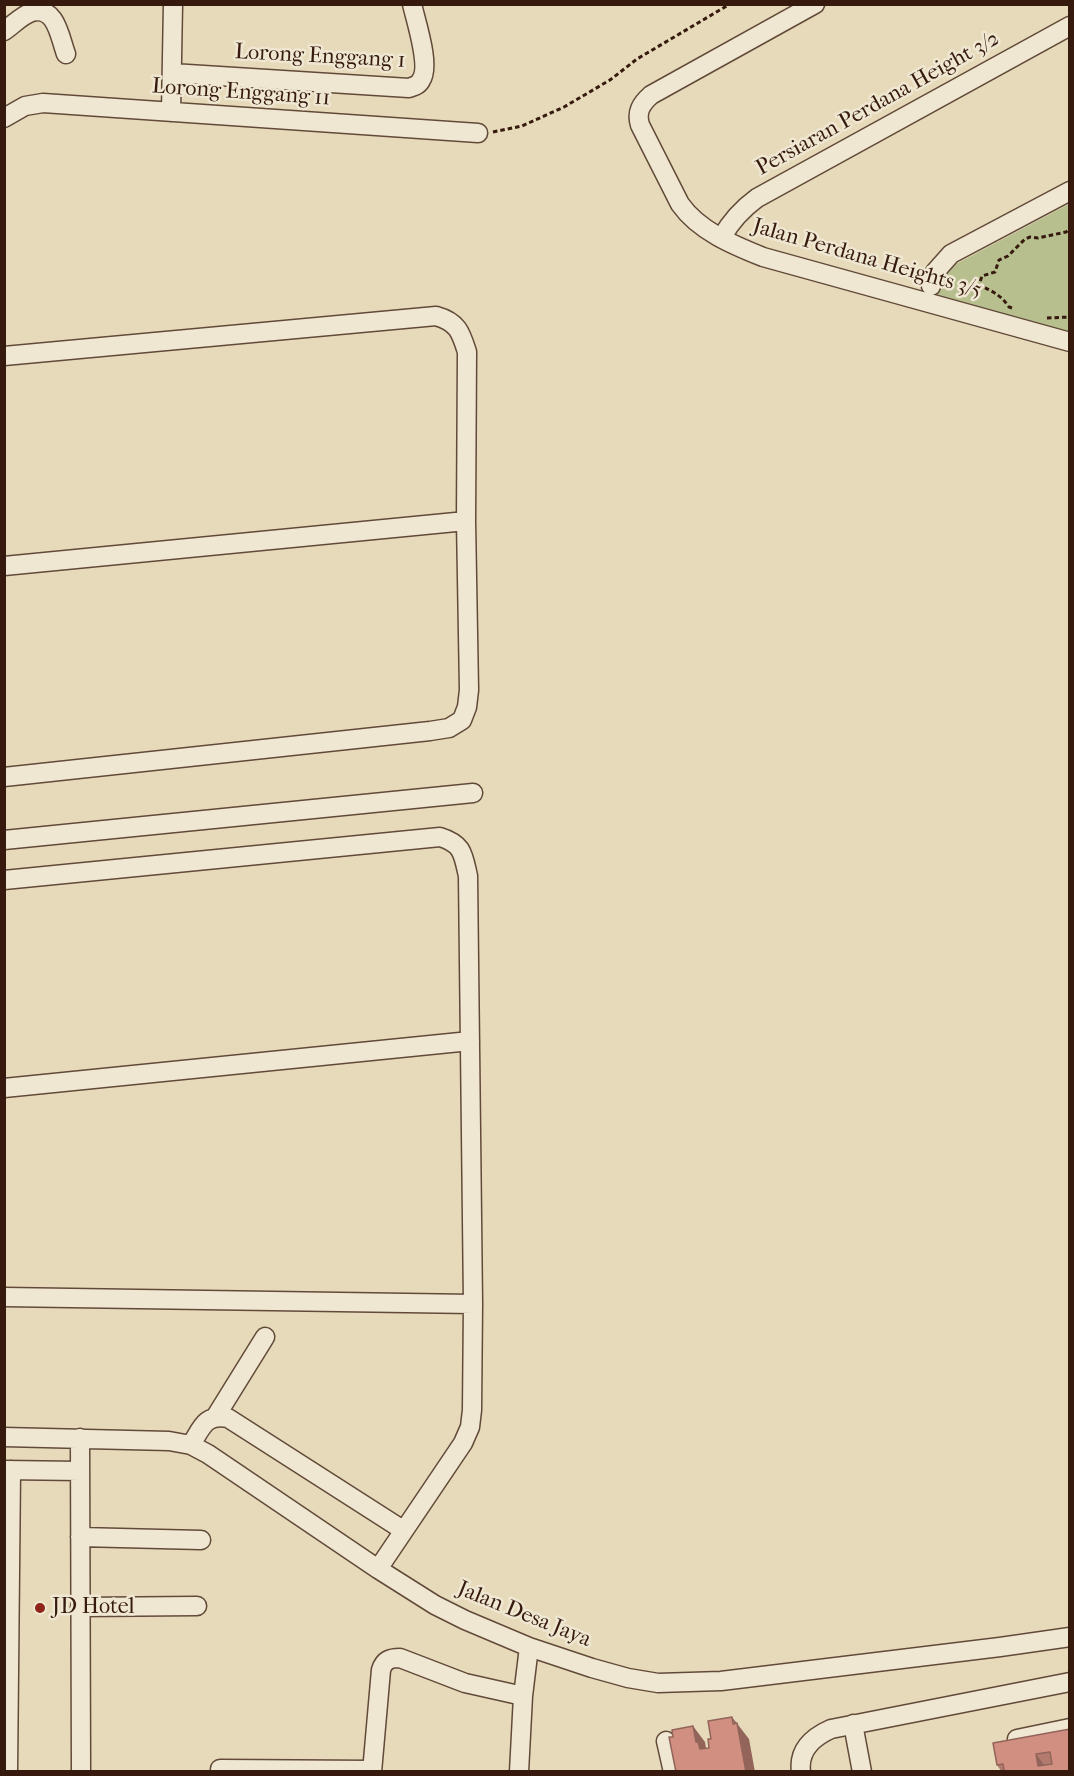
<!DOCTYPE html>
<html>
<head>
<meta charset="utf-8">
<style>
  body { margin:0 }
  #map { position:relative; width:1074px; height:1776px; overflow:hidden; background:#e7daba; font-family:"IM FELL French Canon",serif }
  canvas { display:block }
  .frame { position:absolute; inset:0; border:6px solid #361a0e; pointer-events:none }
</style>
</head>
<body>
<div id="map">
<canvas width="1074" height="1776"></canvas>
<div class="frame"></div>
</div>
<script>
const g = document.querySelector('canvas').getContext('2d');
g.lineJoin = 'round';
function fill(path, color) {
  g.fillStyle = color;
  g.fill(path, 'evenodd');
}
function trace(path, color, width, dash) {
  g.strokeStyle = color;
  g.lineWidth = width;
  g.lineCap = dash ? 'butt' : 'round';
  g.setLineDash(dash || []);
  g.stroke(path);
}
function label(font, color, halo, rows, align = 'center') {
  g.font = font + ' "IM FELL French Canon",serif';
  g.lineWidth = 5;
  g.setLineDash([]);
  g.textBaseline = 'middle';
  g.strokeStyle = halo;
  g.fillStyle = color;
  for (const [text, x, y, turn = 0] of rows) {
    g.save();
    g.translate(x, y);
    g.rotate((+turn || 0) * Math.PI / 180);
    g.textAlign = isNaN(turn) ? turn : align;
    if (halo) g.strokeText(text, 0, 0);
    g.fillText(text, 0, 0);
    g.restore();
  }
}
fill(new Path2D(`
  M1069,204V333L935,297L939,280L956,264Z`), '#b7bf8f');
const minor = new Path2D(`
  M815,4L651,95C641,104 636,112 640,125L680,204C699,231 733,245 763,257L1070,342
  M4,31C13,25 22,15 32,12C56,5 60,38 66,54
  M172,73L409,88C414,86 419,85 421,80C431,66 416,22 412,4
  M171,112L173,4
  M4,118L25,106L43,103L478,133
  M722,237C731,221 742,209 757,198L1070,26
  M931,286L935,272L951,254L1070,191
  M4,356L436,316C458,322 461,333 467,352L466,521L469,690L467,707L462,720L449,728L430,731L4,777
  M4,566L466,521
  M4,840L473,793
  M4,880L440,837C463,844 463,854 468,876L473,1304L472,1410L470,1427L463,1443L378,1569
  M4,1088L470,1041
  M4,1297L473,1304
  M216,1416L265,1337
  M4,1437L169,1441L191,1445L208,1454L378,1569L435,1605L465,1620L529,1647L592,1668L628,1678L658,1683L721,1681L1000,1647L1070,1637
  M80,1438L81,1772
  M191,1445C202,1427 205,1414 228,1418L403,1530
  M4,1470L80,1471
  M80,1537L201,1540
  M80,1607L197,1606
  M853,1724L862,1772
  M1017,1739L1070,1728
  M666,1741L673,1772
  M220,1769L372,1770
  M8,1772L11,1470
  M372,1772L381,1670C384,1660 390,1658 400,1658L465,1683L523,1696
  M519,1772L523,1696L529,1647
  M801,1772C798,1750 813,1737 831,1729L1070,1682`);
trace(minor, '#624a39', 21);
trace(new Path2D(`
  M493,132L522,126L564,107L610,80L637,59L730,4
  M1012,308L1009,307C1001,295 992,291 979,285L982,276L995,272L999,260L1008,256L1025,239L1030,237L1038,238L1066,232L1070,229
  M1047,318L1070,317`), '#361a0e', 3, [4.5, 3]);
trace(minor, '#efe7d2', 18);
fill(new Path2D(`
  M1070,1729V1772L1001,1771L997,1765Z`), '#b37b6e');
fill(new Path2D(`
  M732,1717L749,1739L755,1772H746Z
  M693,1726L705,1742L707,1754L700,1749L696,1742Z
  M1036,1754L1048,1770L1038,1766Z`), '#92645a');
const building = new Path2D(`
  M732,1717L733,1724L737,1723L746,1772H676L669,1737H673L672,1730L693,1726L696,1742H698L700,1749L709,1748L708,1739H711L708,1721Z
  M1070,1729V1772H997L1004,1770L1003,1764L997,1765L993,1743ZM1050,1752L1052,1764L1038,1766L1036,1754Z`);
fill(building, '#d08f80');
trace(building, '#92645a', 1.5);
for (const [x, y, r, color] of [
  [40,1608,6,"#8f2418"]
]) {
  const dot = new Path2D();
  dot.arc(x, y, r, 0, 2 * Math.PI);
  g.fillStyle = color;
  g.fill(dot);
  trace(dot, '#efe7d2', 2);
}
label('22px', '#361a0e', '#efe7d2', [
  ["Lorong Enggang 1",320,57,3],
  ["Lorong Enggang 11",241,93,4],
  ["Persiaran Perdana Height 3/2",878,104,-29],
  ["Jalan Perdana Heights 3/5",867,259,16],
  ["Jalan Desa Jaya",524,1615,22]
]);
label('22px', '#361a0e', '#efe7d2', [
  ["JD Hotel",52,1608]
], 'left');
</script>
</body>
</html>
